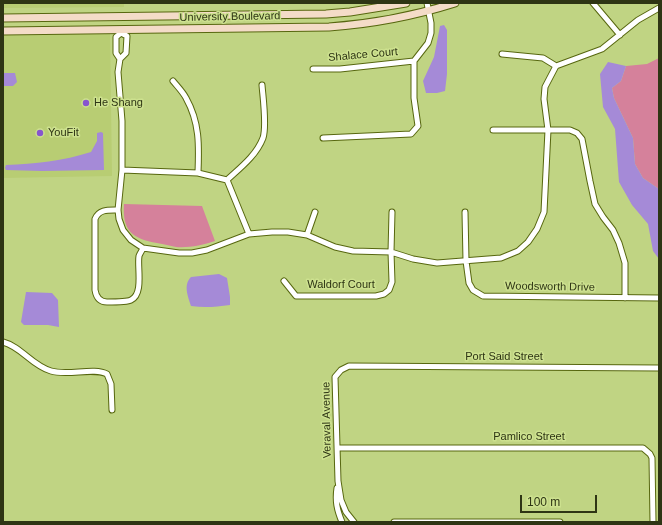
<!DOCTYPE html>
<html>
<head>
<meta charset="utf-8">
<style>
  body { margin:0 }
  #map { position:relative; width:662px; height:525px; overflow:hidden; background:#c0d483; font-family:Arial,sans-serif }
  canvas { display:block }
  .frame { position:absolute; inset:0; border:4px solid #2e3514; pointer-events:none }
  .scale { position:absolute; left:520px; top:495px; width:77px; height:18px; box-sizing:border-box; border:2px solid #2e3514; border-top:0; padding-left:5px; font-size:12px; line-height:14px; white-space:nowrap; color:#2e3514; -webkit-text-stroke:3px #cde18f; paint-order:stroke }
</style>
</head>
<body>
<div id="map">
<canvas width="662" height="525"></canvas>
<div class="frame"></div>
<div class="scale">100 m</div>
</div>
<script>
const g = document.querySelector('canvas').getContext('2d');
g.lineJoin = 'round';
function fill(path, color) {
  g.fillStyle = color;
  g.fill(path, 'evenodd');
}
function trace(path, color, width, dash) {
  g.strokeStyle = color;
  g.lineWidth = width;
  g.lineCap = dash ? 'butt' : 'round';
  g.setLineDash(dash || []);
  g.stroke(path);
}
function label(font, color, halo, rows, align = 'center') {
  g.font = font + ' Arial,sans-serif';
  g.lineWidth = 3;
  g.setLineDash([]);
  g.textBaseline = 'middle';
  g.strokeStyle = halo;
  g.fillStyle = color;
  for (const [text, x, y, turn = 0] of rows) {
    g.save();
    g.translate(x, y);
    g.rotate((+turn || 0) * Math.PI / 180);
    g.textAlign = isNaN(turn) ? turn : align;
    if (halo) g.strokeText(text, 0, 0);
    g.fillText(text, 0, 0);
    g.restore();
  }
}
fill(new Path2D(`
  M3,3H124V7L3,8Z
  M110,30L112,176L3,178V31Z`), '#b8cd73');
fill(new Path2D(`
  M659,58V189L643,178L635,164L633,138L614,98L612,88L621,81L626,66L647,64Z
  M124,204L202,206L215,241C203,245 189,248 176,247C170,246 164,244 157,243C133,239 122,231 124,204Z`), '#d5819b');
fill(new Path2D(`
  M444,25L447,30V74L445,91L437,93H426L423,81L434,57L440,26Z
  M608,62L626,66L621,81L612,88L614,98L633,138L635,164L643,178L659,189V259L653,251L648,224L632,205L619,182L615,129L603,107L600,74Z
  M3,73H15L17,82L13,86H3Z
  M101,132L103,133L104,170L42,171L6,170L5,168L6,165C35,164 63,161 91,152L97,141V133Z
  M219,274L227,278L230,297V305C216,307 204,308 191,306C188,296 183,285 191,277Z
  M26,292L52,293L58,300L59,327L48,325H24L21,322Z`), '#a58ad7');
const street = new Path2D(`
  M593,3L620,35
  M121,33L127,36L126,53L120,59L118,72L122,121V170L118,210L119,219L123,230L131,240L143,248L179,253H192L207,250L249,234L272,232H288L307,235L335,247L353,251L391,252L413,259L437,263L501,258L518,251L528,242L537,229L544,212L548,130L544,99L545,87L556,66L602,49L638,20L659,8
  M502,54L543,58L556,66
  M120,59L116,53V37L121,33
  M313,69H340L414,61
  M173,81C177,86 183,92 186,98C200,123 199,146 198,173
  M493,130H570L577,133L582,139L590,181L595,204L603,217L613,230L619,243L625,263V298
  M323,138L411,134L418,126L414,98V61L428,43L431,33V23L427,3
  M122,170L198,173L227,180L249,234
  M227,180C240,168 256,156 263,138C267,126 263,98 262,85
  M118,210C108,210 99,209 95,219V290C96,296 99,302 107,302C112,302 127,302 131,300C144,294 137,267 139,256C140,253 142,251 143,248
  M465,212L466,261L469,283L473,290L483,296L659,298
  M307,235L315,212
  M284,281L296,296H376L384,294L389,290L392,282L391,252L392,212
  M3,342C22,347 31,365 51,371C68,376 94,367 107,374L111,384L112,410
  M338,448H643L650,454L652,458L653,522
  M337,488C335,501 337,510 342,522
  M354,522L346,512L341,500L338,481L335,377L341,370L349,366L659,368
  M394,522H560`);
const secondary = new Path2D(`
  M3,18L326,14L350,12L406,3
  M3,31L329,27C372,24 414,16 455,3`);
trace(street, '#57670f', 7);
trace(secondary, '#57670f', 9);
trace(street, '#fff', 5);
trace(secondary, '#f4dcc8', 7);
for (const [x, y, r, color] of [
  [86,103,4,"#8755ce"],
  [40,133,4,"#8755ce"]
]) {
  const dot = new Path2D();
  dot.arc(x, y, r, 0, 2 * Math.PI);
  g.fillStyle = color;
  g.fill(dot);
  trace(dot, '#cde18f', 1.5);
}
label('11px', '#2e3514', '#cde18f', [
  ["University Boulevard",230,17,-1],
  ["Shalace Court",363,55,-5],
  ["Waldorf Court",341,285],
  ["Woodsworth Drive",550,287,1],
  ["Port Said Street",504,357],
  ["Veraval Avenue",327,420,-91],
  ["Pamlico Street",529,437]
]);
label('11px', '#2e3514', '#cde18f', [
  ["He Shang",94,103],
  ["YouFit",48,133]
], 'left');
</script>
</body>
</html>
